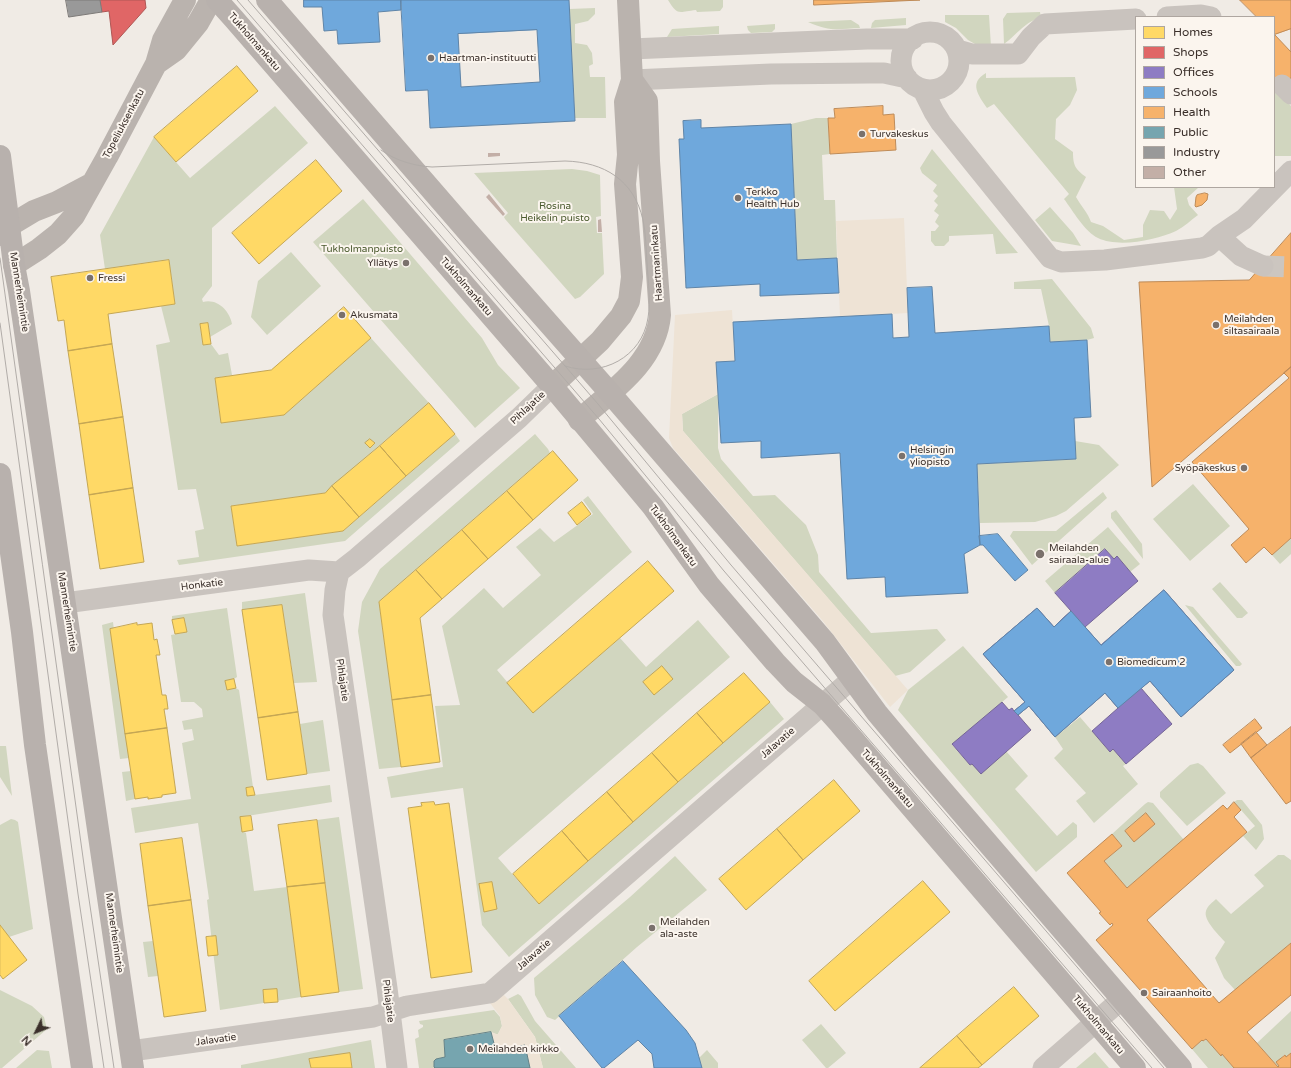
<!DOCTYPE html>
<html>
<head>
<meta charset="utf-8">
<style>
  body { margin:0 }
  #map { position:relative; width:1291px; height:1068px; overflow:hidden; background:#f0ebe5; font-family:"Varela Round",sans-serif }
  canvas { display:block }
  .legend { position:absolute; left:1135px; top:16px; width:140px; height:172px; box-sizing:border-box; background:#fbf5ee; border:1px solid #aea6a0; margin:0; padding:5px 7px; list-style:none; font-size:12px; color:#3b302b }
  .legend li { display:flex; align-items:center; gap:8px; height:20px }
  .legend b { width:20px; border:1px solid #aea6a0 }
  .north { position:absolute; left:16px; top:1012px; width:40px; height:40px; -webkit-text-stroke:3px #fbf5ee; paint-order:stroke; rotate:227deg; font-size:11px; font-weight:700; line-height:16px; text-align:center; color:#3b302b }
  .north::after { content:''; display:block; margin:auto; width:14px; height:18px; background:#3b302b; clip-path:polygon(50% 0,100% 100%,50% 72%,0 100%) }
</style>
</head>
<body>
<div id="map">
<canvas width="1291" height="1068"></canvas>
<ul class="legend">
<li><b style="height:11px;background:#ffd966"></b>Homes</li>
<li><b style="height:11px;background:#e06666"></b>Shops</li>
<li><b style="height:11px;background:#8e7cc3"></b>Offices</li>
<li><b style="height:11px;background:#6fa8dc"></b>Schools</li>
<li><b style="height:11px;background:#f6b26b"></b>Health</li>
<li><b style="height:11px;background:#76a5af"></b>Public</li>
<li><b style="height:11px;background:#999"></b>Industry</li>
<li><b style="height:11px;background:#c3afa7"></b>Other</li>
</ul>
<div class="north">N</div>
</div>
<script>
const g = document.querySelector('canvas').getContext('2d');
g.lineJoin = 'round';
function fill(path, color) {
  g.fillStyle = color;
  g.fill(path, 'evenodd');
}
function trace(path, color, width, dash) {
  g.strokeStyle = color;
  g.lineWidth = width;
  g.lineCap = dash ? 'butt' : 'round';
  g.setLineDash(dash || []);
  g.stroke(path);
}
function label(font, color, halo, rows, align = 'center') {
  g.font = font + ' "Varela Round",sans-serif';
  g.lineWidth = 4;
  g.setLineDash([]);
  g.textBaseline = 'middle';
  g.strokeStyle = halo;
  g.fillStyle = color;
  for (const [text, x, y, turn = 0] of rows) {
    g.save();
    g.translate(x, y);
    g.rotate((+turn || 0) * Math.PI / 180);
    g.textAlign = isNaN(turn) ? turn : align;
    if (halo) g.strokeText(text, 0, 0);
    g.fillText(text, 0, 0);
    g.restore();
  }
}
fill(new Path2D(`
  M668,0H723V7L720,11L697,12L696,10C678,12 678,16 668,0Z
  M595,8V14L588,21L575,24V43L587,45L592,53L593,64L589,66L590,77H605L606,118H575L569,9Z
  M1040,12L1041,18C1025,21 1017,35 1004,44L1003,19L1007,13Z
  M945,15H989L991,47L975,44L968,40L956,28L945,22Z
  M906,18V25L871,28L872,23L875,20Z
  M851,20L859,25L860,28C838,29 830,32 808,22Z
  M775,24V29L772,32L751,33L748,30L747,26Z
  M719,26V34L667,37L672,29Z
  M986,73V78L1075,77L1077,90L1070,105L1056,119L1055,139L1073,152C1073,165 1075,169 1086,177L1076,197C1081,206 1088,213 1091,222L1103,226L1124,240L1143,237V225L1150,210L1164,211L1170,220L1177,209L1174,187H1199L1187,198L1189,205L1198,215C1191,220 1184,227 1176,231C1157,240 1118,248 1098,238C1085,232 1073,211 1064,199L1069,194L994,104L987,108C979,96 968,83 986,73Z
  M1274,91L1278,92L1291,106V156H1274Z
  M275,106L308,143L212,228V286L202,299L203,302C217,298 230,311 232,324L210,337L208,323L200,325L203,345L211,344L219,355L228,353L232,375L215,378L221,423L284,415L371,338L429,403L325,493L231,506L237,546L343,531L455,434L460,441L345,541L179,565L177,560L199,557L195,531L204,529L196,489L178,490L156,345L170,342L161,306L175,304L169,260L105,269L100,235L154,137L190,178Z
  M816,118H828L830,154L822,155L824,200H835L837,258L797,260L791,124Z
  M932,149L1018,253L996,254L993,234L949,236V241L944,246H935L931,241V231H935L939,226L935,222L939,215L934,211L938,205L934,201L938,196L933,191L937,185L922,173L920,168Z
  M572,169L587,171L600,175L601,216L596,217L597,233H602L604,274L580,297L575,299L505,219L504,217L508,213L474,173Z
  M363,199L482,338L498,365L520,388L475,428L313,242Z
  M1050,207L1073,233L1081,246L1052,241L1035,220Z
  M291,252L321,286L267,335L251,317L258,281Z
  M1052,279L1091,328L1094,338L1087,340L1050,342L1049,326L1041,289H1014V282Z
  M718,394V448L721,459L753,496L775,495L806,525L818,555L819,572L871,633L937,629L946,640L910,672L895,676L683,431L682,414Z
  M535,434L548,449L550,453L379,602L401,767L379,769L358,631L362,602L380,569Z
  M1075,441L1099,445L1119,465L1066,511L1056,516L1035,522L980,523L977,464L1076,459Z
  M1193,484L1230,526L1190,561L1153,519Z
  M1103,492L1107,498L1032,565L1010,536L1013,531H1056Z
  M588,496L632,552L497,670L533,712L620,638L646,667L698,620L730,657L498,858L539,904L770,702L784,719L509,957L482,925L463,788L391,798L387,777L443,767L435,706L460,705L442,626L484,588L503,608L541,575L516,547L540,528L554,542L593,514L583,500Z
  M1116,510L1142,544L1143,559L1111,518V513Z
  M1108,527L1140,564L1130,572L1117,557L1114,559L1105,549L1055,593L1045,581Z
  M1291,538V554L1280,564L1272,555Z
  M1220,582L1248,613L1242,618H1237L1212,589Z
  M305,593L317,682L294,683L282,605L242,610V602Z
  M1185,605L1193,607L1242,664L1240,666H1236Z
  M227,608L237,677L234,679L236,688L239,690L253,787L246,788L247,796L330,785L332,802L241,817L242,831L246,833L254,891L287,887L301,997L220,1010L207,900L209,899L198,823L135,833L131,808L191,799L182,743L194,740L192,729L184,730L182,721L203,717L202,709L194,702H181L171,635L187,632L184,619L172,620V616Z
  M113,622L129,758L120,759L102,625Z
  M963,646L1008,697L952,745L970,765L1006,751L1028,776L1015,789L1057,836L1073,822L1077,825V837L1036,872L898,710L908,690Z
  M1080,717L1110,752L1113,749L1126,764L1123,766L1138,784L1094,823L1076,801L1086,793L1054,758L1063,749L1055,737Z
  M323,720L330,771L307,774L300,724Z
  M0,746H6L12,796L0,777Z
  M1198,763L1203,766L1226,793L1187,826L1160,797V792L1190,765Z
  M131,771L135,799L126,801L122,772Z
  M1237,800H1242L1262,825L1264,839L1256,850L1243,836L1255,826L1234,802Z
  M1148,802L1153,803L1184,840L1127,888L1104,861L1122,846L1112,834L1145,804Z
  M339,817L363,989L339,992L317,820Z
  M11,819L15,820L18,822L33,929L9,937L0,925V825Z
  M1278,855H1284L1291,860V943L1235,990L1224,978L1215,958L1225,942C1219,935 1203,920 1206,911C1207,906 1213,902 1216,899L1231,914L1264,886L1254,875Z
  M675,856L707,890L637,947L555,1020L547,1017L535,995L534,978L630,897Z
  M153,941L158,976L148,977L143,942Z
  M0,990L32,1006L44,1017L47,1029L2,1068H0Z
  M518,994L521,996L535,1021L576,1068H543L535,1037L508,999Z
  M494,1010L500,1017L502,1026L498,1034H496L491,1032L444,1040L445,1057L436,1059L434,1064L435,1068H419L415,1039L419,1037L418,1030L423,1027V1025L420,1024L419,1021Z
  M1291,1011V1053L1286,1057L1284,1055L1277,1062L1279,1066L1278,1067L1257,1043Z
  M821,1024L846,1053L828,1068H826L802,1040Z
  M1206,1039L1221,1055L1222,1054L1234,1068H1208L1192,1049L1202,1040L1204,1041Z
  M371,1040L375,1068H352L350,1054L309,1059L311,1068H241V1065Z
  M37,1050L49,1051L52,1068H16Z
  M707,1050L718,1063V1068H702L699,1058Z
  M1095,1052L1109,1068H1076Z`), '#d1d6bf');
fill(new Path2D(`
  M904,218L908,313L840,317L836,221Z
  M732,310L735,361L718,394L682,414L683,431L908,690L890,707L822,620L673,448L669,438L675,315Z
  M496,987L508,999L535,1037L543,1068H530L524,1045L496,1051L491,1032L496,1034H498L502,1026L500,1016L483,994Z`), '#eee3d5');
const homes = new Path2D(`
  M237,66L258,91L176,162L154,137Z
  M316,160L342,191L259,264L232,233Z
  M169,260L175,304L108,314L112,344L68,351L64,320L58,321L51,277Z
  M344,307L371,338L284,415L221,423L215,378L271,370Z
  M208,323L211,344L203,345L200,324Z
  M112,344L123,417L79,424L68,351Z
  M429,403L455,434L406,476L380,446Z
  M123,417L133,488L89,495L79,424Z
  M370,439L375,443L370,448L365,443Z
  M380,446L406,476L359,517L332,486Z
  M553,451L578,480L533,520L507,491Z
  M332,486L359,517L343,531L237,546L231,506L325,493Z
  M133,488L144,562L100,569L89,495Z
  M507,491L533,520L488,559L462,530Z
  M582,502L591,514L577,525L568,513Z
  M462,530L488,559L442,599L416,570Z
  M648,561L674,591L533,713L507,683Z
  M416,570L442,599L420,618L431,695L392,700L379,602Z
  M282,605L298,712L258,718L242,610Z
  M184,618L187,632L175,634L172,620Z
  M137,623V625L152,623L154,640L157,639L160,655H156L162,695H166L167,701L168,709H164L167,728L125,734L110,629Z
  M662,666L673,679L654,695L643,682Z
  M744,673L770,702L723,743L697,713Z
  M234,679L236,688L227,690L225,681Z
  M431,695L440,762L401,767L392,700Z
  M298,712L307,774L267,780L258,718Z
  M697,713L723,743L678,782L652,753Z
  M167,728L176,793L162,795V797L148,799V797L135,799L125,734Z
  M652,753L678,782L633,822L607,792Z
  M834,780L860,811L803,860L777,829Z
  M253,787L255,795L247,796L246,788Z
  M607,792L633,822L588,861L562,831Z
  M434,802L435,805L449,803L472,972L431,978L408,808L422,806L421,803Z
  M251,816L253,830L242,832L240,817Z
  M317,820L325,883L287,887L278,825Z
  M777,829L803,860L746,910L719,879Z
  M562,831L588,861L539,904L513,874Z
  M182,838L191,900L148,906L140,844Z
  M923,881L950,912L835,1011L809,981Z
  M492,882L497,909L484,912L479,884Z
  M325,883L339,992L301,997L287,887Z
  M191,900L206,1011L164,1017L148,906Z
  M0,925L27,960L3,979L0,975Z
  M216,936L218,955L208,956L206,937Z
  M1014,987L1039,1016L982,1065L957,1036Z
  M277,989L278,1002L264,1003L263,990Z
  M957,1036L982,1065L978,1068H920Z
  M350,1053L352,1068H311L309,1059Z`);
fill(homes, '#ffd966');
trace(homes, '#c4a654', 1);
const shops = new Path2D(`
  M100,0H145L146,8L113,45L109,11L102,12Z`);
fill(shops, '#e06666');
trace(shops, '#ae5654', 1);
const offices = new Path2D(`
  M1105,549L1114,559L1117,556L1138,581L1085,627L1101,645L1164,590L1234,670L1181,717L1150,681L1141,688L1172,724L1126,764L1113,749L1110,752L1092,731L1118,708L1105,693L1055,737L1029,706L1018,715L1031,730L981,774L972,764L970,765L952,744L1002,702L1009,710L1012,708L1014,711L1025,702L983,654L1037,608L1054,627L1062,619L1071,611L1055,593Z`);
fill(offices, '#8e7cc3');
trace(offices, '#756595', 1);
const schools = new Path2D(`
  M304,0H401V10L378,12L380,42L338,44L337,30L324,31L322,7H304Z
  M401,0H569L575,121L430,128L428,90L406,91ZM537,30L540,82L461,87L458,34Z
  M701,120V128L791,124L797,260L837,258L839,293L760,296V284L686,288L679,139H684L683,121Z
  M932,287L935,333L1049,326L1050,342L1087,340L1091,417L1074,418L1076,459L977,464L980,545L964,554L968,593L886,597L885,577L847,579L840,453L761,458V441L721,443L716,362L735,361L733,322L892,314L893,338L909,337L907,288Z
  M998,534L1028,570L1015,581L983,545H980L979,536Z
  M1164,590L1234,670L1181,717L1150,681L1118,708L1105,693L1055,737L1029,706L1018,715L1014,711L1025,702L983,654L1037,608L1054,627L1071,611L1101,645Z
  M623,961L686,1030L695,1043L702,1068H654L652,1054L638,1040L604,1068H602L559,1016Z`);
fill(schools, '#6fa8dc');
trace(schools, '#5f84a7', 1);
const health = new Path2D(`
  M814,0H920L814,5Z
  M1240,0H1291V52L1274,34V17H1257Z
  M1291,29V77L1289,81L1274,89V35Z
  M883,106V115L894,114L896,150L830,154L828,118H835L834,109Z
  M1205,193L1208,194L1207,200L1202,205L1196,207L1195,206L1196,197L1197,195Z
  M1291,233V367L1152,487L1139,282L1249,280Z
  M1291,367V538L1272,555L1264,547L1246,563L1231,545L1249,529L1192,462L1289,378L1284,373Z
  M1255,719L1262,728L1230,753L1223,745Z
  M1291,727V801L1286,804L1251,758Z
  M1256,732L1267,745L1251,758L1241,744Z
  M1234,802L1241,810L1234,817L1247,832L1147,920L1219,1003L1291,943V995L1247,1032L1278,1067L1279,1066L1276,1062L1285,1055L1286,1057L1291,1053V1068H1234L1222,1054L1221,1056L1206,1039L1203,1041L1202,1040L1192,1049L1096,940L1113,925L1112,923L1110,925L1099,913L1101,912L1067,873L1112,834L1122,846L1104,861L1127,888L1223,805L1227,809Z
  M1146,813L1155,824L1134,842L1125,831Z`);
fill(health, '#f6b26b');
trace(health, '#be8b58', 1);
const public = new Path2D(`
  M491,1032L496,1051L525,1045L530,1068H435L434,1067V1061L436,1059L445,1057L444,1040Z`);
fill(public, '#76a5af');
trace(public, '#648287', 1);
const industry = new Path2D(`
  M66,0H100L102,12L69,17Z`);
fill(industry, '#999');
trace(industry, '#7d7a78', 1);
fill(new Path2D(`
  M488,153H500V156L488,157Z
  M489,194L505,214L503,216L486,197Z
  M601,219L602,232H598V220Z`), '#c3afa7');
trace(new Path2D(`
  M1263,266L1291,267`), '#ccc6c0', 21, [21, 10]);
trace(new Path2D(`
  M1167,17L1201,15L1211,17
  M901 61a29 29 0 1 1 58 0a29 29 0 1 1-58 0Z
  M631,49L867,39H913
  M958,50L972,54H1018L1031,37L1045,24L1136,19
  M632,80L771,74L869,73H884L907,78
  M1282,85L1291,94
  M923,90L934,112L941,123L1050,258L1061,262L1105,260L1202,248L1208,246L1219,236L1244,219L1291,171
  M1219,236L1241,256L1263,266
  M65,603L309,570L339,572
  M131,1051L373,1017L407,1006L490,993L852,679
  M397,1068L387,988L333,615L335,590L339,572L357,558L519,418L552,386
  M1043,1068L1122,999`), '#c9c3be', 21);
trace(new Path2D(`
  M156,64L176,50L198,23L211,0
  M0,235L9,226L34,211L57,202L91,184
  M14,265L39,249L58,234L74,216L107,157L156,64L163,40L185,0
  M552,386L600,341L621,316L629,301L632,277L625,184L628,155L625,102L632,80L628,0
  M579,420C612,391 656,362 660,315L649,161L647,101L632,80`), '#bab3ae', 22);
trace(new Path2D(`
  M217,0L234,19L552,386L653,507L709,585L775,662L794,682L822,704L840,724L1135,1068
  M267,0L468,232L610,393L825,642L877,713L918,762L1181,1068
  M0,156L14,265L19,291L133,1068
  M0,474L22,632L35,745L82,1068`), '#b8b1ad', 22);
trace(new Path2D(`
  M237,0L599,419L724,571L1152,1068
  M248,0L598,404L731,565L1164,1068
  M381,150C396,161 415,166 432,167L565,161C604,162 634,180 643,220C646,234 646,249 647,263C648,281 651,300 648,318C642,357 602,378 565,366
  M0,258L85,872L114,1068
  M0,323L78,894L104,1068`), '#b1aca8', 1);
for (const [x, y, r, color] of [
  [431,58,4,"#7a716c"],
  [862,134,4,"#7a716c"],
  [738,198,4,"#7a716c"],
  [406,263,4,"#7a716c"],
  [90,278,4,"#7a716c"],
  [342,315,4,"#7a716c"],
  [1216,325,4,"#7a716c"],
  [902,456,4,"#7a716c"],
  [1244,468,4,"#7a716c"],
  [1040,554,5,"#7a716c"],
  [1109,662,4,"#7a716c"],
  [652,928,4,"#7a716c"],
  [1144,993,4,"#7a716c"],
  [470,1049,4,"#7a716c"]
]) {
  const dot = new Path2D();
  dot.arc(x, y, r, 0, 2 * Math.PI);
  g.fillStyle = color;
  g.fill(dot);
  trace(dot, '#fbf5ee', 1.5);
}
label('10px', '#3b302b', '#fbf5ee', [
  ["Tukholmankatu",254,42,49],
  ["Topeliuksenkatu",124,124,-62],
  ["Haartmaninkatu",657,263,-94],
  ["Tukholmankatu",466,287,49],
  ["Mannerheimintie",19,292,81],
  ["Pihlajatie",528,408,-43],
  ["Tukholmankatu",673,536,54],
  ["Honkatie",202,585,-7],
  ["Mannerheimintie",67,612,81],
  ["Pihlajatie",342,680,82],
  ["Jalavatie",778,743,-41],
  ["Tukholmankatu",887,779,49],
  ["Mannerheimintie",114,933,82],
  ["Jalavatie",534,955,-41],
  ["Pihlajatie",388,1001,83],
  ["Tukholmankatu",1098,1025,50],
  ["Jalavatie",216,1040,-8]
]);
label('10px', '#3b302b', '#fbf5ee', [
  ["Haartman-instituutti",439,58],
  ["Turvakeskus",870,134],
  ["Terkko",746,192],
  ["Health Hub",746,204],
  ["Yllätys",398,263,"right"],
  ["Fressi",98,278],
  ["Akusmata",350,315],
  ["Meilahden",1224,319],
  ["siltasairaala",1224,331],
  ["Helsingin",910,450],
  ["yliopisto",910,462],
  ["Syöpäkeskus",1236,468,"right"],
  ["Meilahden",1049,548],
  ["sairaala-alue",1049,560],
  ["Biomedicum 2",1117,662],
  ["Meilahden",660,922],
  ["ala-aste",660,934],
  ["Sairaanhoito",1152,993],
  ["Meilahden kirkko",478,1049]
], 'left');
label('10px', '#4a5a2e', '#fbf5ee', [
  ["Rosina",555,206],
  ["Heikelin puisto",555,218],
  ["Tukholmanpuisto",362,249]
]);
</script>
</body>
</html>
